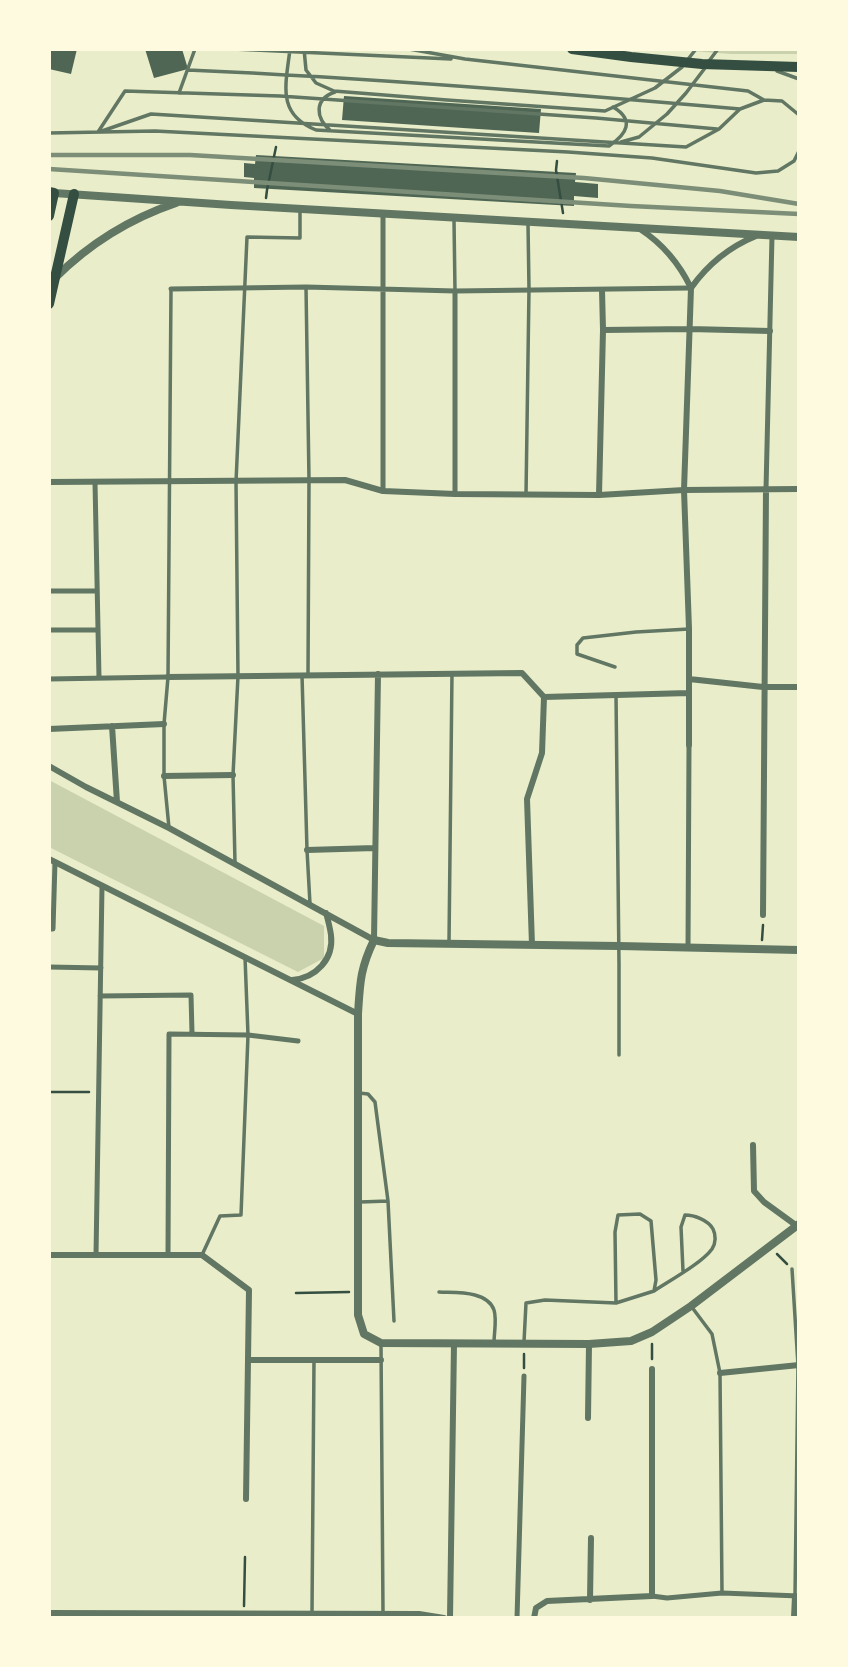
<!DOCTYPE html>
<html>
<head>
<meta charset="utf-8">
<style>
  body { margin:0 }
  #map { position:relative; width:848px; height:1667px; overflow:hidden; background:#e9edc9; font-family:"DejaVu Sans",sans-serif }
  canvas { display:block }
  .frame { position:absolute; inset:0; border:51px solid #fefae0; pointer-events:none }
</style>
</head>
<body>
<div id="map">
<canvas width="848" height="1667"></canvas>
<div class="frame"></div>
</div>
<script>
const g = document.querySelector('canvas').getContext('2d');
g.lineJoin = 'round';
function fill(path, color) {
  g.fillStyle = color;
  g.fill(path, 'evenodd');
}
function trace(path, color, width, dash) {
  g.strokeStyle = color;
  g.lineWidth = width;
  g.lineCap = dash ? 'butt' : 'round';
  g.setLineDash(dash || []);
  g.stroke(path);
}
fill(new Path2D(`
  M664,49H799V54H731Z
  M49,780L324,926V958L298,972L49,847Z`), '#cad2ad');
fill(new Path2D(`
  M49,49H77L71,74L49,69Z
  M145,49H182L188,69L154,78Z
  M344,96L541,109L539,133L342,120Z
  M256,155L576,173L575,182L598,184V198L574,196V206L254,188V178L244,177V163L255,164Z`), '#4f6655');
trace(new Path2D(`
  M557,161L556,170L563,213
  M266,198L267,190L276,147
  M762,940L763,925
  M49,1092H89
  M777,1254L787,1264
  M296,1293L349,1292
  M652,1344V1359
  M524,1368V1354
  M244,1606L245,1557`), '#344e41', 2.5);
trace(new Path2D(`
  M233,49L451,59
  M290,49C286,84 276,114 316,130L609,146C627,134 635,120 613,107
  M304,49L306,70L316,83L334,91L447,100L605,111L655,88L682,67L696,49
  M409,49L465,59L748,91L764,100L782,101L799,115
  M709,61L718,49
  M188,70C372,78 556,93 740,109
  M777,71L799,79
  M179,93L195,49
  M102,131L151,114L686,147L719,129L740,109L764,100
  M331,131C315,118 314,99 335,92
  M98,132L125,91L280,96L596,118L717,129
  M49,133L155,131L568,152L652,158L756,173L778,171L794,161L799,151
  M621,142L639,137L667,114L686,93L705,68
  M454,220L455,291
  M306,287L309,480L308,675
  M526,495L529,289L528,224
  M615,667L577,654V645L583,638L636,632L689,629
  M302,675L307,850L310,904
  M616,695L619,964V1055
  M169,828L164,776V724L168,677L171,289
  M235,863L233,775L238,676L236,482L247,237L300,238V210
  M449,942L452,673
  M359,1093L368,1094L375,1102L388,1201
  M360,1202L388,1201L394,1321
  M202,1255L220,1216L241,1215L248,1035L245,957
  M792,1269L798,1365L795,1596
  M654,1291C669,1281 702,1263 712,1249C716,1243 716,1235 713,1229C708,1220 694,1215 685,1215L681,1227L683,1271
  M439,1292C455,1293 487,1290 494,1310C497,1319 494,1333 494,1343
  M691,1306L712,1334L720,1373L722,1593
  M524,1342L526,1303L545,1300L616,1303L654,1291L656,1280L651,1221L640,1214L618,1215L615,1232L616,1303
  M381,1345L383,1613
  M312,1613L314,1360`), '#617663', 3.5);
trace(new Path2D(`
  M383,213V491
  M171,289L306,287L455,291L691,288
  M95,482L99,678
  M766,489L772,236
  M455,494V291
  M49,591H97
  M49,630H98
  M49,679L168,677
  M49,929H53L55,862
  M688,948L689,745
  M49,967L101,968
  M100,996L191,995L192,1033
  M96,1255L102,886
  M168,1255L169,1034L248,1035L298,1041
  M652,1596L667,1598L722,1593L799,1596
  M517,1618L524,1376`), '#617663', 5);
trace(new Path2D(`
  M640,229C663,244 679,263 691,288L684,490L689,629V745
  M691,288C708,264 729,247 756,236
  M603,330L690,329L770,331
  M49,482L345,480L383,491L455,494L599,495L684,490L799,489
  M599,495L603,330L602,290
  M168,677L522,673L544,697L689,693
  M689,679L763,687H799
  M112,726L117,802
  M49,729L164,724
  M49,766L86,787L169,828L374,940L378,674
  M164,776L233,775
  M307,850L375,848
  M49,859L358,1014
  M763,915L766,489
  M532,945L527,799L542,753L544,697
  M292,980C316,978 334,959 331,935C330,928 328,920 326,913
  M753,1145L754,1191L764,1202L797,1226
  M49,1255H202L249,1290L246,1499
  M249,1360H381
  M720,1373L799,1365
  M588,1418L589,1344
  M590,1600L591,1538
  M49,1613L419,1614L444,1618
  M450,1618L454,1343
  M534,1618L536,1608L547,1601L652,1596V1369
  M794,1618L795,1596`), '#617663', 6);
trace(new Path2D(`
  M54,193L231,205L799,237
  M55,278C90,243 129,219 176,203
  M799,950L619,946L388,943L374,940C360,969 360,983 358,1014V1315L364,1334L381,1343L589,1344L631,1341L652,1332L691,1306L799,1224`), '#617663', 8);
trace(new Path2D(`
  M49,192L54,193L49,216
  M49,304L74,194`), '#344e41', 10);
trace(new Path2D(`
  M572,49L631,57L702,64L799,67`), '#344e41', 10);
trace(new Path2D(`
  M49,155H190L584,178L720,191L799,204
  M49,169L631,206L799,214`), '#7c8e77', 4.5);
</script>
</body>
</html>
